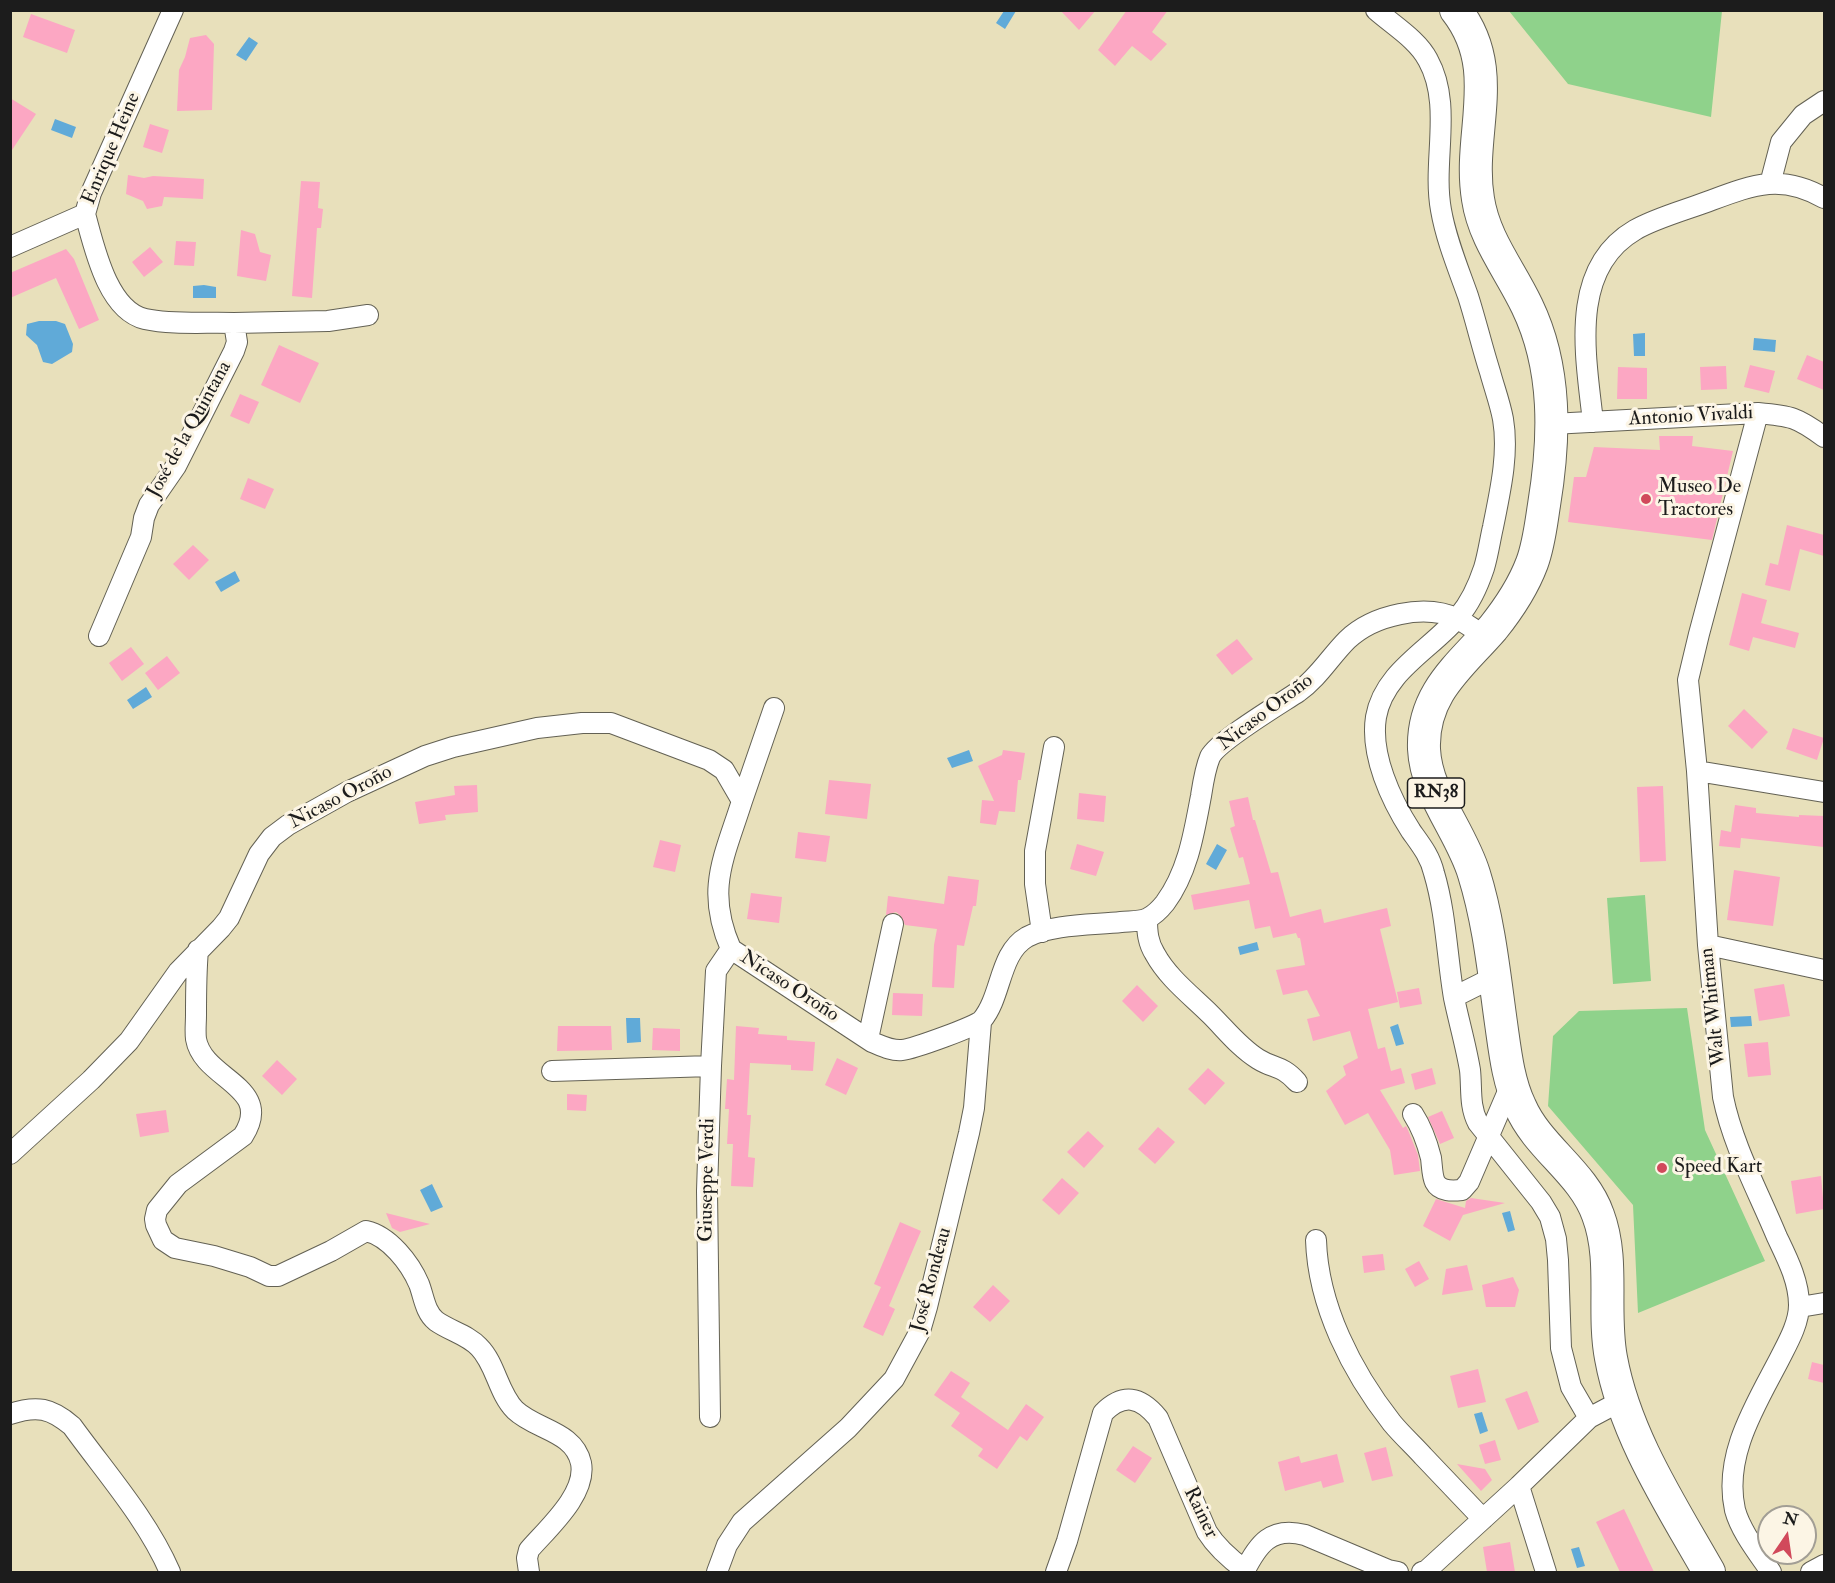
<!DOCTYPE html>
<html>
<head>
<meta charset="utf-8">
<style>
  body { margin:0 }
  #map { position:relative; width:1835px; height:1583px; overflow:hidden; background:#e8e0bb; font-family:"IM FELL Double Pica",serif }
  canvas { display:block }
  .frame { position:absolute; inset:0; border:12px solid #1c1c1c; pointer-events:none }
  .north { position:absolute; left:1757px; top:1505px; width:60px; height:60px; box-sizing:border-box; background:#fcf5e5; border:2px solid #a29e95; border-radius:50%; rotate:13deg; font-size:16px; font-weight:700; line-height:24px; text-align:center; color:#1c1c1c }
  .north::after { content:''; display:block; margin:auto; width:21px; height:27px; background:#d1495b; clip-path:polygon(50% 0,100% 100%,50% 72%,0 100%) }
</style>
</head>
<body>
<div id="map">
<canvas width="1835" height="1583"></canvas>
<div class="frame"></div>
<div class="north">N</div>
</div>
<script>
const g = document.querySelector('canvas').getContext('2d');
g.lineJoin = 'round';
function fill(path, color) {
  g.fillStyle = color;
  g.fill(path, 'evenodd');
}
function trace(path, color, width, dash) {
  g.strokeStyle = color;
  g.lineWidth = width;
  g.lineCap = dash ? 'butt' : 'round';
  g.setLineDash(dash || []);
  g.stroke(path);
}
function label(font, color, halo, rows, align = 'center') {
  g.font = font + ' "IM FELL Double Pica",serif';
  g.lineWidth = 6;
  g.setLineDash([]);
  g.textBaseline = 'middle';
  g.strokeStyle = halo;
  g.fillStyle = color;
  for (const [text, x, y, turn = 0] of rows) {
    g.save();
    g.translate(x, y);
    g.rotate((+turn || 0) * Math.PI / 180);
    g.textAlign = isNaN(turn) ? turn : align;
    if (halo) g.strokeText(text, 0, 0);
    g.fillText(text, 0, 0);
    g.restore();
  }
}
fill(new Path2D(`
  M1509,11H1722L1711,117L1568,84Z
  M1645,895L1651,981L1613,984L1607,898Z
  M1687,1008L1705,1130L1765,1261L1638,1313L1633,1205L1548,1106L1553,1036L1579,1011Z`), '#8fd28b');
fill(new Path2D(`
  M1004,11H1016L1005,29L996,23Z
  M249,37L258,43L246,61L236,55Z
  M55,119L76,127L72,138L51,130Z
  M204,285L216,287V298H193V286Z
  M39,321H56L65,324L73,344L72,352L52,364L43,362L37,345L26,335L27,324Z
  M1645,333V356H1634L1633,334Z
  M1754,338L1776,340L1775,352L1753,350Z
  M235,571L240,581L221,592L215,582Z
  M146,687L152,697L133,709L127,700Z
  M969,750L973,761L952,768L947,758Z
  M1217,844L1227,850L1216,870L1206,864Z
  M1257,942L1259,950L1240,955L1238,947Z
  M1751,1016L1752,1026L1731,1027L1730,1017Z
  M626,1018H640L641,1042L627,1043Z
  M1398,1024L1404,1044L1396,1046L1390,1027Z
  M432,1184L443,1207L431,1212L420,1190Z
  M1510,1211L1515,1230L1508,1232L1502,1213Z
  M1482,1412L1488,1431L1480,1434L1474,1414Z
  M1579,1547L1585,1566L1577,1568L1571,1549Z`), '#60aad8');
fill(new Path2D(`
  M1060,10H1096L1079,30Z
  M1127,10H1168L1152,32L1167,44L1151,61L1132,46L1115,66L1098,50Z
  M31,14L75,30L67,53L23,37Z
  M206,35L214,44L212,110L177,111L179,70L185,57L190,38Z
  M10,98L36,114L10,153Z
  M150,124L169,130L162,153L143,147Z
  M128,175L144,178L153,176L204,179L203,199L164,197L162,206L147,209L143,201L126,194Z
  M301,181L320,182L318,208L323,209L321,228H317L312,298L292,296Z
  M241,230L255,234L260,252L271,255L266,281L237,276Z
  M176,241L196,242L194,266L174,265Z
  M150,247L163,262L144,277L132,262Z
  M66,249L74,259L99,320L79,329L56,278L10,298V273Z
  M279,345L319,363L300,403L261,385Z
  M1807,355L1824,362V390L1797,379Z
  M1750,365L1775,371L1769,393L1744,387Z
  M1726,366L1727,389L1701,390L1700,367Z
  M1618,367L1647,368V399H1617Z
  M240,394L259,402L249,424L230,416Z
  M1659,436H1693L1692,446L1733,451L1712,540L1568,522L1574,477H1586L1594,447L1660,450Z
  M248,478L274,489L265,509L240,499Z
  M1787,525L1824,535V556L1800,549L1790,591L1765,585L1770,563L1778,565Z
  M193,545L209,560L189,580L173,564Z
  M1742,593L1767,600L1761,623L1799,633L1795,648L1753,637L1749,651L1729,645Z
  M1237,639L1253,659L1232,675L1216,655Z
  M131,647L144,664L122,681L109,663Z
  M167,656L180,673L158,690L145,673Z
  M1744,709L1768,732L1752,749L1728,726Z
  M1793,728L1824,738L1817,760L1786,749Z
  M1003,750L1025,753L1021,780H1018L1015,812L999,811L996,825L980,823L982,800L994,801L978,766L1002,755Z
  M829,780L871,784L867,819L825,814Z
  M477,785L478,812L445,815L446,820L419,824L415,802L455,795L454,786Z
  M1663,786L1666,861L1640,862L1637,787Z
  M1079,793L1106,796L1104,822L1077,819Z
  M1248,797L1253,820H1255L1271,873L1278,872L1290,917L1321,909L1324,923L1387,908L1391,926L1380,929L1398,1002L1368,1009L1378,1049L1385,1047L1391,1071L1401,1068L1405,1083L1380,1090L1403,1128L1406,1126L1408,1130L1418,1155L1420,1171L1394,1175L1390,1150L1368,1113L1345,1125L1326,1091L1346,1075L1343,1066L1358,1058L1350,1031L1313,1041L1307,1019L1320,1016L1307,990L1283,995L1276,970L1305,965L1300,938H1298L1296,933L1273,938L1270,926L1255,929L1249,900L1194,910L1191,895L1250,884L1243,857L1239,858L1230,828L1235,826L1229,801Z
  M1735,805L1756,808V813L1799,817V815L1824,816V847L1741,838L1740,848L1719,846L1721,830L1731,832Z
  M798,832L830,836L826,862L795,858Z
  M660,840L681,845L675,872L653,867Z
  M1077,844L1104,852L1096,876L1070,869Z
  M1734,870L1780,877L1773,926L1727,920Z
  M948,876L979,880L976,906H973L964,946L957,945L954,988L932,987L934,945L937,929L905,925L901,916L896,912L886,915L888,896L944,904Z
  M751,893L782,897L779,923L747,919Z
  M1784,984L1790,1016L1759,1021L1754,989Z
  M1137,985L1158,1006L1143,1022L1122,1001Z
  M1419,988L1422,1004L1400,1008L1397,992Z
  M893,993L923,994L922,1016L892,1015Z
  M558,1026H611L612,1050L557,1051Z
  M736,1026L759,1028L758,1034L787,1036V1040L815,1042L813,1071L791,1070V1065L750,1063L747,1115H751L748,1157L755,1158L753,1187L731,1186L733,1144H727L729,1109H725L727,1079L734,1080Z
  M653,1028L680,1029V1051L652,1050Z
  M1768,1042L1771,1075L1748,1077L1744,1044Z
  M837,1058L858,1068L846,1095L825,1085Z
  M277,1060L297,1079L282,1095L262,1076Z
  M1208,1068L1225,1083L1205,1105L1188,1089Z
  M1432,1068L1436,1084L1415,1090L1411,1074Z
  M567,1094L587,1095L586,1111L567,1110Z
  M166,1110L169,1132L140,1137L136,1114Z
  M1442,1111L1454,1138L1440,1144L1428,1117Z
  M1158,1127L1175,1142L1155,1164L1138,1149Z
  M1088,1131L1104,1146L1084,1168L1067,1152Z
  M1821,1176L1824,1209L1796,1214L1791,1181Z
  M1062,1178L1079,1193L1059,1215L1042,1200Z
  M1471,1198L1505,1203L1463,1215L1450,1241L1423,1226L1436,1199L1465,1208L1466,1201Z
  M386,1213L430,1224L400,1232L392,1228Z
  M900,1222L921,1231L889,1306L895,1309L883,1336L863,1327L881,1287L874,1284Z
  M1383,1254L1385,1270L1364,1273L1362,1256Z
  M1419,1261L1429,1279L1415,1287L1405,1269Z
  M1467,1265L1473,1290L1442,1295L1446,1269Z
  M1513,1277L1519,1290L1515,1307H1486L1482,1285Z
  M993,1285L1010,1301L990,1322L973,1307Z
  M1812,1362L1824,1365V1383L1808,1379Z
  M1478,1369L1486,1402L1458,1408L1450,1376Z
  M951,1371L970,1383L961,1397L1008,1430L1026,1404L1044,1417L1027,1441L1020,1436L997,1469L978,1456L983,1449L951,1426L960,1413L934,1395Z
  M1527,1391L1539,1422L1518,1430L1505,1399Z
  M1495,1440L1501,1460L1485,1464L1479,1445Z
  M1133,1446L1152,1458L1135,1483L1116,1470Z
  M1386,1447L1393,1476L1372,1481L1364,1453Z
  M1337,1454L1344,1482L1323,1488L1321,1481L1285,1491L1278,1462L1299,1456L1301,1463Z
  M1457,1464L1485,1469L1492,1480L1481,1491Z
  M1624,1509L1654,1572H1620L1596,1522Z
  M1510,1542L1515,1572H1487L1483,1547Z`), '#fca7c3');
const minor = new Path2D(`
  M1376,10C1393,25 1418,40 1428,60C1453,105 1432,161 1441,210C1446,239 1458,268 1468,296C1476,321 1482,347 1490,372C1494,387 1500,403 1503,419C1509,454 1500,492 1493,527C1490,540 1488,555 1484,568C1478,586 1471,602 1459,616C1432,649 1384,671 1376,717C1370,755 1391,800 1411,831C1421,845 1430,856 1434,873C1446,913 1447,957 1454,998C1459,1022 1466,1046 1470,1070C1472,1088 1469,1106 1478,1123L1541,1202L1550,1217L1556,1239L1558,1260L1561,1348L1571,1387L1589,1418
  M1770,184L1781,142L1803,115L1824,101
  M85,214C94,246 107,310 145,319C172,325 206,322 234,323L237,342L234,351L176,466L149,505L144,518L141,537L99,636
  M10,247L85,214L91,193L173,10
  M234,323L328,321L368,315
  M1758,413L1699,634L1688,680L1697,771L1708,945L1723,1097C1733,1146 1758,1191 1777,1237C1787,1258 1799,1281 1799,1305C1799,1324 1787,1344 1779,1360C1755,1406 1723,1456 1735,1510C1741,1532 1759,1554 1771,1572
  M1593,422C1586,357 1568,269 1635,230C1655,218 1689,209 1712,200C1755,184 1782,174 1824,198
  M1552,424L1758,413C1791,416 1797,417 1824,437
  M1697,771L1824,792
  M742,801L774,708
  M1147,919C1147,932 1148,943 1155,954C1168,978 1192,996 1211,1015C1226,1030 1240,1048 1258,1059C1274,1069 1282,1065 1297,1082
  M1042,932L1035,884V851L1054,747
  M1708,945L1824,970
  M198,950C196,972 196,994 196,1015C196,1023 195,1031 196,1039C203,1080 275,1086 243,1136L178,1184L157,1210L155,1219L156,1225L163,1240L175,1248L214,1256L250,1267L269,1276H278L331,1251L366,1231C389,1236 410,1263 419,1284C424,1297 425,1312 436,1321C450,1331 468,1335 479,1347C496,1364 498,1393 515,1410C536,1430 574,1431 581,1463C587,1494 548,1528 529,1550L527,1558L529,1572
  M1454,997L1494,977
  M868,1039L893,924
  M552,1071L711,1066
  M1413,1114C1422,1128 1427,1142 1431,1158C1432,1165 1432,1176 1435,1182C1440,1192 1453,1191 1462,1190L1469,1182L1512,1082
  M10,1154L91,1080L129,1041L178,972L221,928L229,918L259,854L272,837L288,825L347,792L425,756L453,747L537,728L582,723H611L709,760L724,770L742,801C724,858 705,890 731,949L872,1042C882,1046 891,1051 902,1050C913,1049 977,1026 982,1020C1002,996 999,953 1027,937C1051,924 1095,925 1121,922C1129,921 1141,922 1148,918C1154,915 1161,908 1165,903C1188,872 1194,833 1201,796C1203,783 1205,769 1210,757C1218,741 1280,704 1298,692C1318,678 1330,657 1347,640C1373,615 1425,603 1458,619C1467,624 1476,631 1485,636
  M1316,1240C1318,1306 1352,1372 1392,1423C1402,1435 1413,1445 1423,1456C1443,1477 1463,1498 1483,1519
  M1800,1307L1824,1303
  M10,1414C37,1405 51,1408 72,1426C106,1473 147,1519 170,1572
  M710,1417L707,1191L711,1066L716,971L731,949
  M1519,1486L1546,1572
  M717,1572L727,1545L742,1522L848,1428L894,1379L920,1331L927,1307L969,1133L974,1108L981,1022
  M1056,1572L1067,1541L1103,1413C1123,1393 1140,1396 1158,1418L1207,1532C1217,1548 1230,1559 1245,1570
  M1244,1572C1258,1544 1271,1526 1305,1535L1388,1570L1398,1572
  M1422,1572L1426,1571L1519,1486L1589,1418L1621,1401
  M1811,1572L1824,1565`);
const primary = new Path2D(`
  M1456,10C1503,70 1467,133 1478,199C1484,239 1510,270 1527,306C1557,368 1555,438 1544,505C1541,524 1539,544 1532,563C1523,587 1509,608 1493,628C1460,666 1422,693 1424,749C1426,794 1461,831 1474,874C1489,922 1494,973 1501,1023C1505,1051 1508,1081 1520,1106C1538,1148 1583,1172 1598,1215C1615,1260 1602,1311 1611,1358C1625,1435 1671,1505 1709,1572`);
trace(minor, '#636154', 22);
trace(primary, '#636154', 34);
trace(minor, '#fff', 20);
trace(primary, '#fff', 32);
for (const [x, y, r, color] of [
  [1646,499,6,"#d1495b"],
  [1662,1168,6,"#d1495b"]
]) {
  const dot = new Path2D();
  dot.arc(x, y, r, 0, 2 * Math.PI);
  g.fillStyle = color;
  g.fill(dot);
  trace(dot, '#fcf5e5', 2);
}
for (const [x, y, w] of [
  [1436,793,57]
]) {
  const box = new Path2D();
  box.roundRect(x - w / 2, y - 15, w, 30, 4.5);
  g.fillStyle = '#fcf5e5';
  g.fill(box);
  trace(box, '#1c1c1c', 1.5);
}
label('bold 18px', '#1c1c1c', null, [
  ["RN38",1436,793]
]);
label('20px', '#1c1c1c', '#fcf5e5', [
  ["Enrique Heine",112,149,-67],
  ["Antonio Vivaldi",1691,417,-3],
  ["José de la Quintana",190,430,-61],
  ["Nicaso Oroño",1266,713,-37],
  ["Nicaso Oroño",341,798,-28],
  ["Nicaso Oroño",789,987,33],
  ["Walt Whitman",1714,1007,-96],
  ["Giuseppe Verdi",708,1180,-89],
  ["José Rondeau",932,1280,-75],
  ["Rainer",1200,1513,64]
]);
label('20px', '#1c1c1c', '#fcf5e5', [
  ["Museo De",1658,488],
  ["Tractores",1658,511],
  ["Speed Kart",1674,1168]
], 'left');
</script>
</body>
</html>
